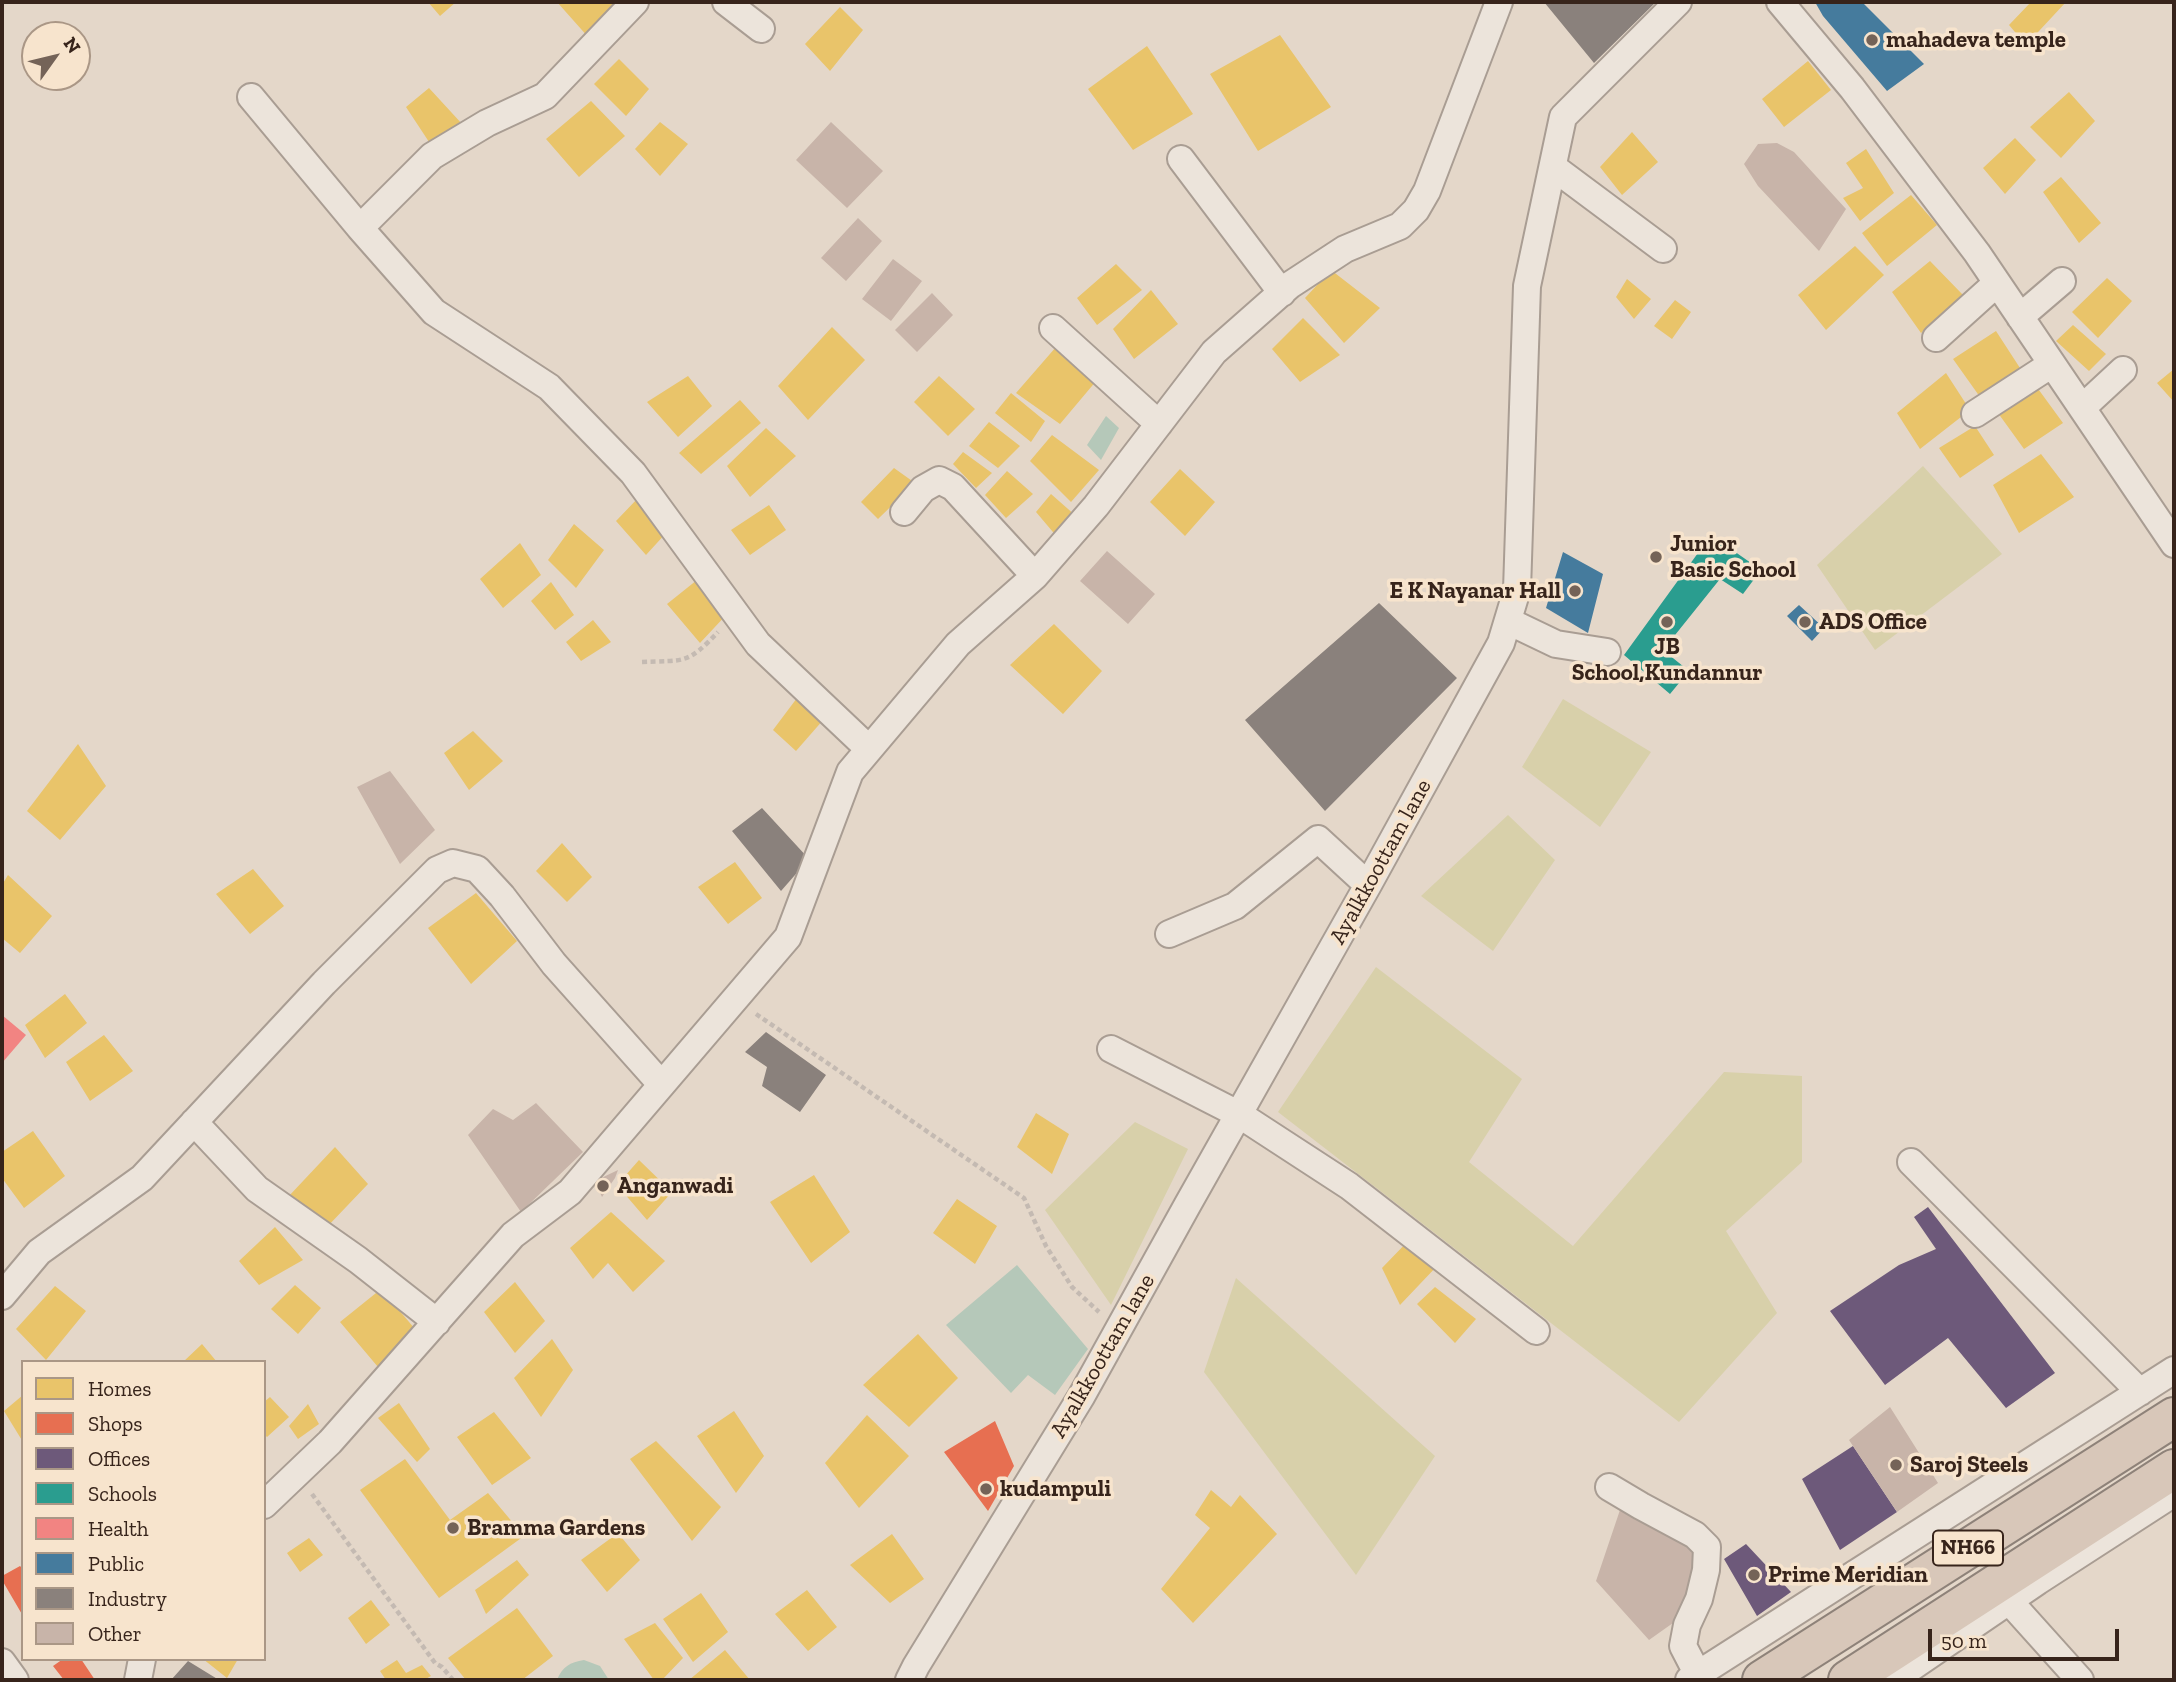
<!DOCTYPE html>
<html>
<head>
<meta charset="utf-8">
<style>
  body { margin:0 }
  #map { position:relative; width:2176px; height:1682px; overflow:hidden; background:#e4d7c9; font-family:"Zilla Slab",serif }
  canvas { display:block }
  .frame { position:absolute; inset:0; border:4px solid #37241b; pointer-events:none }
  .legend { position:absolute; left:21px; top:1360px; width:245px; height:301px; box-sizing:border-box; background:#f7e4cd; border:2px solid #aa9786; margin:0; padding:9px 12px; list-style:none; font-size:21px; color:#37241b }
  .legend li { display:flex; align-items:center; gap:14px; height:35px }
  .legend b { width:35px; border:2px solid #aa9786 }
  .north { position:absolute; left:21px; top:21px; width:70px; height:70px; box-sizing:border-box; background:#f7e4cd; border:2px solid #aa9786; border-radius:50%; rotate:56deg; font-size:19px; font-weight:700; line-height:28px; text-align:center; color:#37241b }
  .north::after { content:''; display:block; margin:auto; width:24px; height:32px; background:#746358; clip-path:polygon(50% 0,100% 100%,50% 72%,0 100%) }
  .scale { position:absolute; left:1928px; top:1629px; width:191px; height:32px; box-sizing:border-box; border:4px solid #37241b; border-top:0; padding-left:9px; font-size:21px; line-height:24px; white-space:nowrap; color:#37241b; -webkit-text-stroke:5px #f7e4cd; paint-order:stroke }
</style>
</head>
<body>
<div id="map">
<canvas width="2176" height="1682"></canvas>
<div class="frame"></div>
<ul class="legend">
<li><b style="height:19px;background:#e9c46a"></b>Homes</li>
<li><b style="height:19px;background:#e76f51"></b>Shops</li>
<li><b style="height:19px;background:#6d597a"></b>Offices</li>
<li><b style="height:19px;background:#2a9d8f"></b>Schools</li>
<li><b style="height:19px;background:#f28482"></b>Health</li>
<li><b style="height:19px;background:#457b9d"></b>Public</li>
<li><b style="height:19px;background:#8a817c"></b>Industry</li>
<li><b style="height:19px;background:#c8b4a9"></b>Other</li>
</ul>
<div class="north">N</div>
<div class="scale">50 m</div>
</div>
<script>
const g = document.querySelector('canvas').getContext('2d');
g.lineJoin = 'round';
function fill(path, color) {
  g.fillStyle = color;
  g.fill(path, 'evenodd');
}
function trace(path, color, width, dash) {
  g.strokeStyle = color;
  g.lineWidth = width;
  g.lineCap = dash ? 'butt' : 'round';
  g.setLineDash(dash || []);
  g.stroke(path);
}
function label(font, color, halo, rows, align = 'center') {
  g.font = font + ' "Zilla Slab",serif';
  g.lineWidth = 7;
  g.setLineDash([]);
  g.textBaseline = 'middle';
  g.strokeStyle = halo;
  g.fillStyle = color;
  for (const [text, x, y, turn = 0] of rows) {
    g.save();
    g.translate(x, y);
    g.rotate((+turn || 0) * Math.PI / 180);
    g.textAlign = isNaN(turn) ? turn : align;
    if (halo) g.strokeText(text, 0, 0);
    g.fillText(text, 0, 0);
    g.restore();
  }
}
fill(new Path2D(`
  M1923,466L2002,554L1875,650L1817,565Z
  M1563,699L1651,752L1600,827L1522,767Z
  M1508,815L1555,860L1493,951L1421,896Z
  M1376,967L1522,1079L1469,1162L1573,1246L1724,1072L1802,1076V1162L1726,1231L1777,1313L1679,1422L1278,1112Z
  M1135,1122L1188,1149L1111,1305L1045,1210Z
  M1236,1278L1435,1456L1356,1575L1204,1372Z`), '#d8d0aa');
fill(new Path2D(`
  M1106,416L1119,428L1101,460L1087,445Z
  M1017,1265L1088,1349L1055,1395L1028,1375L1011,1393L946,1325Z
  M584,1660L600,1666L609,1680H557C562,1667 570,1662 584,1660Z`), '#b5c8b9');
fill(new Path2D(`
  M428,2H456L440,16Z
  M557,2H617L589,38Z
  M2031,2H2066L2026,45L2009,25Z
  M840,7L863,30L830,71L805,44Z
  M1280,35L1331,107L1258,151L1210,74Z
  M1147,46L1193,114L1133,150L1088,89Z
  M619,59L649,89L626,116L594,84Z
  M1808,61L1831,90L1784,127L1762,99Z
  M429,88L463,125L433,148L406,107Z
  M2069,92L2095,121L2061,158L2030,127Z
  M591,101L625,136L579,177L546,139Z
  M660,122L688,144L660,176L635,149Z
  M1632,132L1658,162L1622,195L1600,167Z
  M2015,138L2036,160L2005,194L1983,168Z
  M1866,149L1894,193L1860,221L1843,198L1863,188L1846,163Z
  M2061,177L2101,223L2079,243L2043,192Z
  M1911,195L1937,225L1887,266L1862,233Z
  M1855,246L1884,275L1826,330L1798,295Z
  M1930,261L1963,295L1921,333L1892,292Z
  M1116,264L1142,290L1097,325L1077,298Z
  M1331,270L1380,308L1344,343L1305,298Z
  M2107,278L2132,301L2098,338L2072,312Z
  M1627,279L1651,299L1634,319L1616,297Z
  M1151,290L1178,324L1134,359L1113,329Z
  M1675,300L1691,312L1672,339L1654,326Z
  M1303,318L1340,355L1300,382L1272,349Z
  M2073,325L2106,354L2089,371L2056,341Z
  M832,327L865,360L808,420L778,386Z
  M1996,331L2020,368L1980,397L1953,359Z
  M1056,347L1097,380L1060,424L1016,393Z
  M2174,369V402L2157,383Z
  M1946,373L1970,410L1920,449L1897,413Z
  M688,376L712,406L678,437L647,402Z
  M939,376L975,409L948,436L914,402Z
  M2036,386L2063,423L2024,449L1998,413Z
  M1011,393L1045,421L1031,442L995,413Z
  M740,400L761,423L701,474L679,453Z
  M989,422L1020,446L998,468L969,446Z
  M1975,426L1994,455L1960,478L1939,448Z
  M766,428L796,456L750,497L727,466Z
  M1052,435L1099,470L1071,502L1030,461Z
  M963,452L992,473L976,488L953,464Z
  M2041,454L2074,497L2019,533L1993,485Z
  M894,468L915,483L878,519L861,502Z
  M1180,469L1215,502L1185,536L1150,502Z
  M1007,471L1033,494L1006,518L985,495Z
  M1051,494L1076,516L1058,538L1036,512Z
  M639,497L667,532L646,555L616,521Z
  M769,505L786,530L750,555L731,530Z
  M574,524L604,550L576,588L548,560Z
  M520,543L541,575L503,608L480,579Z
  M697,580L728,613L700,643L667,604Z
  M551,582L574,615L555,630L531,601Z
  M593,620L611,642L581,661L566,642Z
  M1054,624L1102,671L1063,714L1010,665Z
  M797,698L824,719L796,751L773,730Z
  M473,731L503,761L469,790L444,753Z
  M78,744L106,786L60,840L27,811Z
  M562,843L592,877L567,902L536,871Z
  M735,862L762,898L728,924L698,887Z
  M253,869L284,906L250,934L216,894Z
  M8,875L52,916L20,953L2,938V885Z
  M476,893L517,941L471,984L428,928Z
  M65,994L87,1023L45,1058L25,1025Z
  M104,1035L133,1071L90,1101L66,1062Z
  M1036,1113L1069,1134L1052,1174L1017,1147Z
  M33,1131L65,1176L24,1208L2,1178V1152Z
  M335,1147L368,1184L326,1228L288,1197Z
  M639,1160L672,1192L647,1220L617,1185Z
  M814,1175L850,1232L811,1263L770,1202Z
  M957,1199L997,1226L975,1264L933,1233Z
  M611,1212L665,1261L633,1292L608,1263L593,1279L570,1248Z
  M275,1227L303,1260L259,1285L239,1261Z
  M1410,1239L1438,1265L1400,1305L1382,1268Z
  M515,1282L545,1321L515,1353L484,1312Z
  M295,1285L321,1308L298,1334L271,1309Z
  M55,1286L86,1311L46,1360L16,1329Z
  M1435,1287L1476,1319L1455,1343L1417,1304Z
  M381,1289L415,1329L378,1367L340,1322Z
  M918,1334L958,1378L909,1427L863,1385Z
  M552,1339L573,1370L541,1417L514,1378Z
  M202,1344L217,1362H183Z
  M23,1395V1442L4,1411Z
  M270,1397L289,1417L267,1437L264,1434V1402Z
  M399,1403L430,1449L417,1462L378,1418Z
  M308,1404L319,1424L298,1439L289,1426Z
  M734,1411L764,1456L736,1493L697,1436Z
  M494,1412L531,1458L492,1485L457,1437Z
  M867,1415L909,1456L859,1508L825,1463Z
  M656,1441L721,1507L692,1541L630,1459Z
  M405,1459L450,1520L488,1493L524,1536L439,1598L360,1490Z
  M1211,1490L1231,1507L1240,1495L1277,1534L1193,1623L1161,1589L1210,1528L1195,1515Z
  M618,1533L640,1560L607,1592L581,1560Z
  M892,1534L924,1579L890,1603L850,1565Z
  M309,1538L323,1555L300,1572L287,1553Z
  M517,1560L529,1575L486,1614L475,1590Z
  M807,1590L837,1627L808,1651L775,1614Z
  M701,1593L728,1632L693,1662L663,1619Z
  M371,1600L390,1625L366,1644L348,1618Z
  M517,1608L553,1656L522,1680H466L448,1658Z
  M655,1623L683,1658L662,1680H654L624,1639Z
  M725,1650L750,1680H689Z
  M203,1659H238L227,1678Z
  M397,1660L406,1673L422,1665L431,1676L424,1680H386L380,1671Z`), '#e9c46a');
fill(new Path2D(`
  M995,1421L1014,1466L988,1511L944,1452Z
  M20,1566L23,1569V1616L2,1580V1576Z
  M63,1659H81L95,1680H64L53,1666Z`), '#e76f51');
fill(new Path2D(`
  M1928,1207L2055,1373L2006,1408L1948,1338L1885,1385L1830,1311L1899,1265L1936,1249L1914,1217Z
  M1853,1446L1897,1512L1840,1550L1802,1479Z
  M1746,1544L1791,1592L1757,1616L1724,1559Z`), '#6d597a');
fill(new Path2D(`
  M1711,535L1761,570L1743,594L1720,579L1663,650L1689,671L1670,694L1624,655Z`), '#2a9d8f');
fill(new Path2D(`
  M2,1015L26,1035L2,1063Z`), '#f28482');
fill(new Path2D(`
  M1815,2H1862L1924,64L1887,91L1823,16Z
  M1563,552L1603,574L1588,633L1546,608Z
  M1799,605L1824,628L1812,641L1787,616Z`), '#457b9d');
fill(new Path2D(`
  M1544,2H1656L1594,63Z
  M1379,603L1457,678L1325,811L1245,720Z
  M762,808L809,859L781,891L732,831Z
  M766,1032L826,1075L800,1112L762,1086L767,1067L745,1052Z
  M188,1661L219,1680H171Z`), '#8a817c');
fill(new Path2D(`
  M831,122L883,171L847,208L796,160Z
  M1777,143L1794,152L1846,209L1819,251L1758,186L1744,164L1758,144Z
  M858,218L882,241L846,281L821,258Z
  M893,259L922,281L891,321L862,299Z
  M932,293L953,315L917,352L895,330Z
  M1107,551L1155,594L1128,624L1080,581Z
  M390,771L435,830L400,864L357,787Z
  M536,1103L583,1152L521,1212L468,1135L493,1109L513,1120Z
  M618,1170L615,1178L602,1197L595,1181Z
  M1890,1407L1938,1483L1897,1512L1849,1440Z
  M1621,1507L1703,1550L1680,1618L1649,1640L1596,1581Z`), '#c8b4a9');
const minor = new Path2D(`
  M635,2L545,96L487,123L432,156L360,228L434,312L549,387L633,473L758,644L869,749
  M726,2L761,29
  M1780,2L1852,88L1977,253L2174,544
  M251,97L360,228
  M1181,159L1282,293
  M1553,167L1663,249
  M2020,317L2062,281
  M1053,328L1159,424
  M1936,338L1997,283
  M2082,408L2123,370
  M1975,414L2052,364
  M904,512L923,489L939,480L953,487L1035,576
  M1508,621L1556,644L1607,652
  M1169,934L1235,906L1318,839L1368,885
  M1111,1049L1240,1115L1349,1186L1536,1331
  M194,1122L257,1189L358,1260L437,1322
  M1911,1162L2140,1392
  M2,1296L39,1252L142,1178L324,983L437,870L453,863L477,869L502,896L554,964L661,1084
  M1609,1487L1641,1506L1695,1535L1707,1547L1706,1570L1699,1599L1687,1625L1683,1646L1698,1675
  M264,1505L330,1442L513,1235L570,1192L788,937L850,772L958,644L1035,576L1096,506L1214,352L1290,285L1345,249L1400,226L1416,210L1427,191L1499,2
  M2009,1601L2080,1680
  M2,1662L15,1680
  M138,1680L142,1659
  M909,1680L916,1666L1081,1397L1188,1204L1368,885L1501,643L1517,590L1527,286L1563,117L1678,2
  M1689,1680L2174,1370
  M1893,1680L2038,1581L2174,1493`);
const highway = new Path2D(`
  M1762,1680L2174,1417
  M1848,1680L2174,1469`);
trace(minor, '#a99d93', 30);
trace(highway, '#8e8279', 42);
trace(new Path2D(`
  M642,662C685,660 687,665 718,632
  M756,1014L1024,1198L1046,1246L1072,1287L1099,1312
  M312,1494L435,1663L442,1667L453,1680`), '#c4bab2', 4.5, [5, 3.5]);
trace(minor, '#ece4db', 26);
trace(highway, '#d8c7b9', 38);
for (const [x, y, r, color] of [
  [1872,40,7,"#746358"],
  [1656,557,7,"#746358"],
  [1575,591,7,"#746358"],
  [1667,622,7,"#746358"],
  [1805,622,7,"#746358"],
  [603,1186,7,"#746358"],
  [1896,1465,7,"#746358"],
  [986,1489,7,"#746358"],
  [453,1528,7,"#746358"],
  [1754,1575,7,"#746358"]
]) {
  const dot = new Path2D();
  dot.arc(x, y, r, 0, 2 * Math.PI);
  g.fillStyle = color;
  g.fill(dot);
  trace(dot, '#f7e4cd', 2.5);
}
for (const [x, y, w] of [
  [1968,1548,70]
]) {
  const box = new Path2D();
  box.roundRect(x - w / 2, y - 17.5, w, 35, 5);
  g.fillStyle = '#f7e4cd';
  g.fill(box);
  trace(box, '#37241b', 2);
}
label('bold 21px', '#37241b', null, [
  ["NH66",1968,1548]
]);
label('bold 23px', '#37241b', '#f7e4cd', [
  ["mahadeva temple",1886,40],
  ["Junior",1670,544],
  ["Basic School",1670,570],
  ["E K Nayanar Hall",1561,591,"right"],
  ["ADS Office",1819,622],
  ["JB",1667,647,"center"],
  ["School,Kundannur",1667,673,"center"],
  ["Anganwadi",617,1186],
  ["Saroj Steels",1910,1465],
  ["kudampuli",1000,1489],
  ["Bramma Gardens",467,1528],
  ["Prime Meridian",1768,1575]
], 'left');
label('23px', '#37241b', '#f7e4cd', [
  ["Ayalkkoottam lane",1381,862,-61],
  ["Ayalkkoottam lane",1103,1356,-60]
]);
</script>
</body>
</html>
